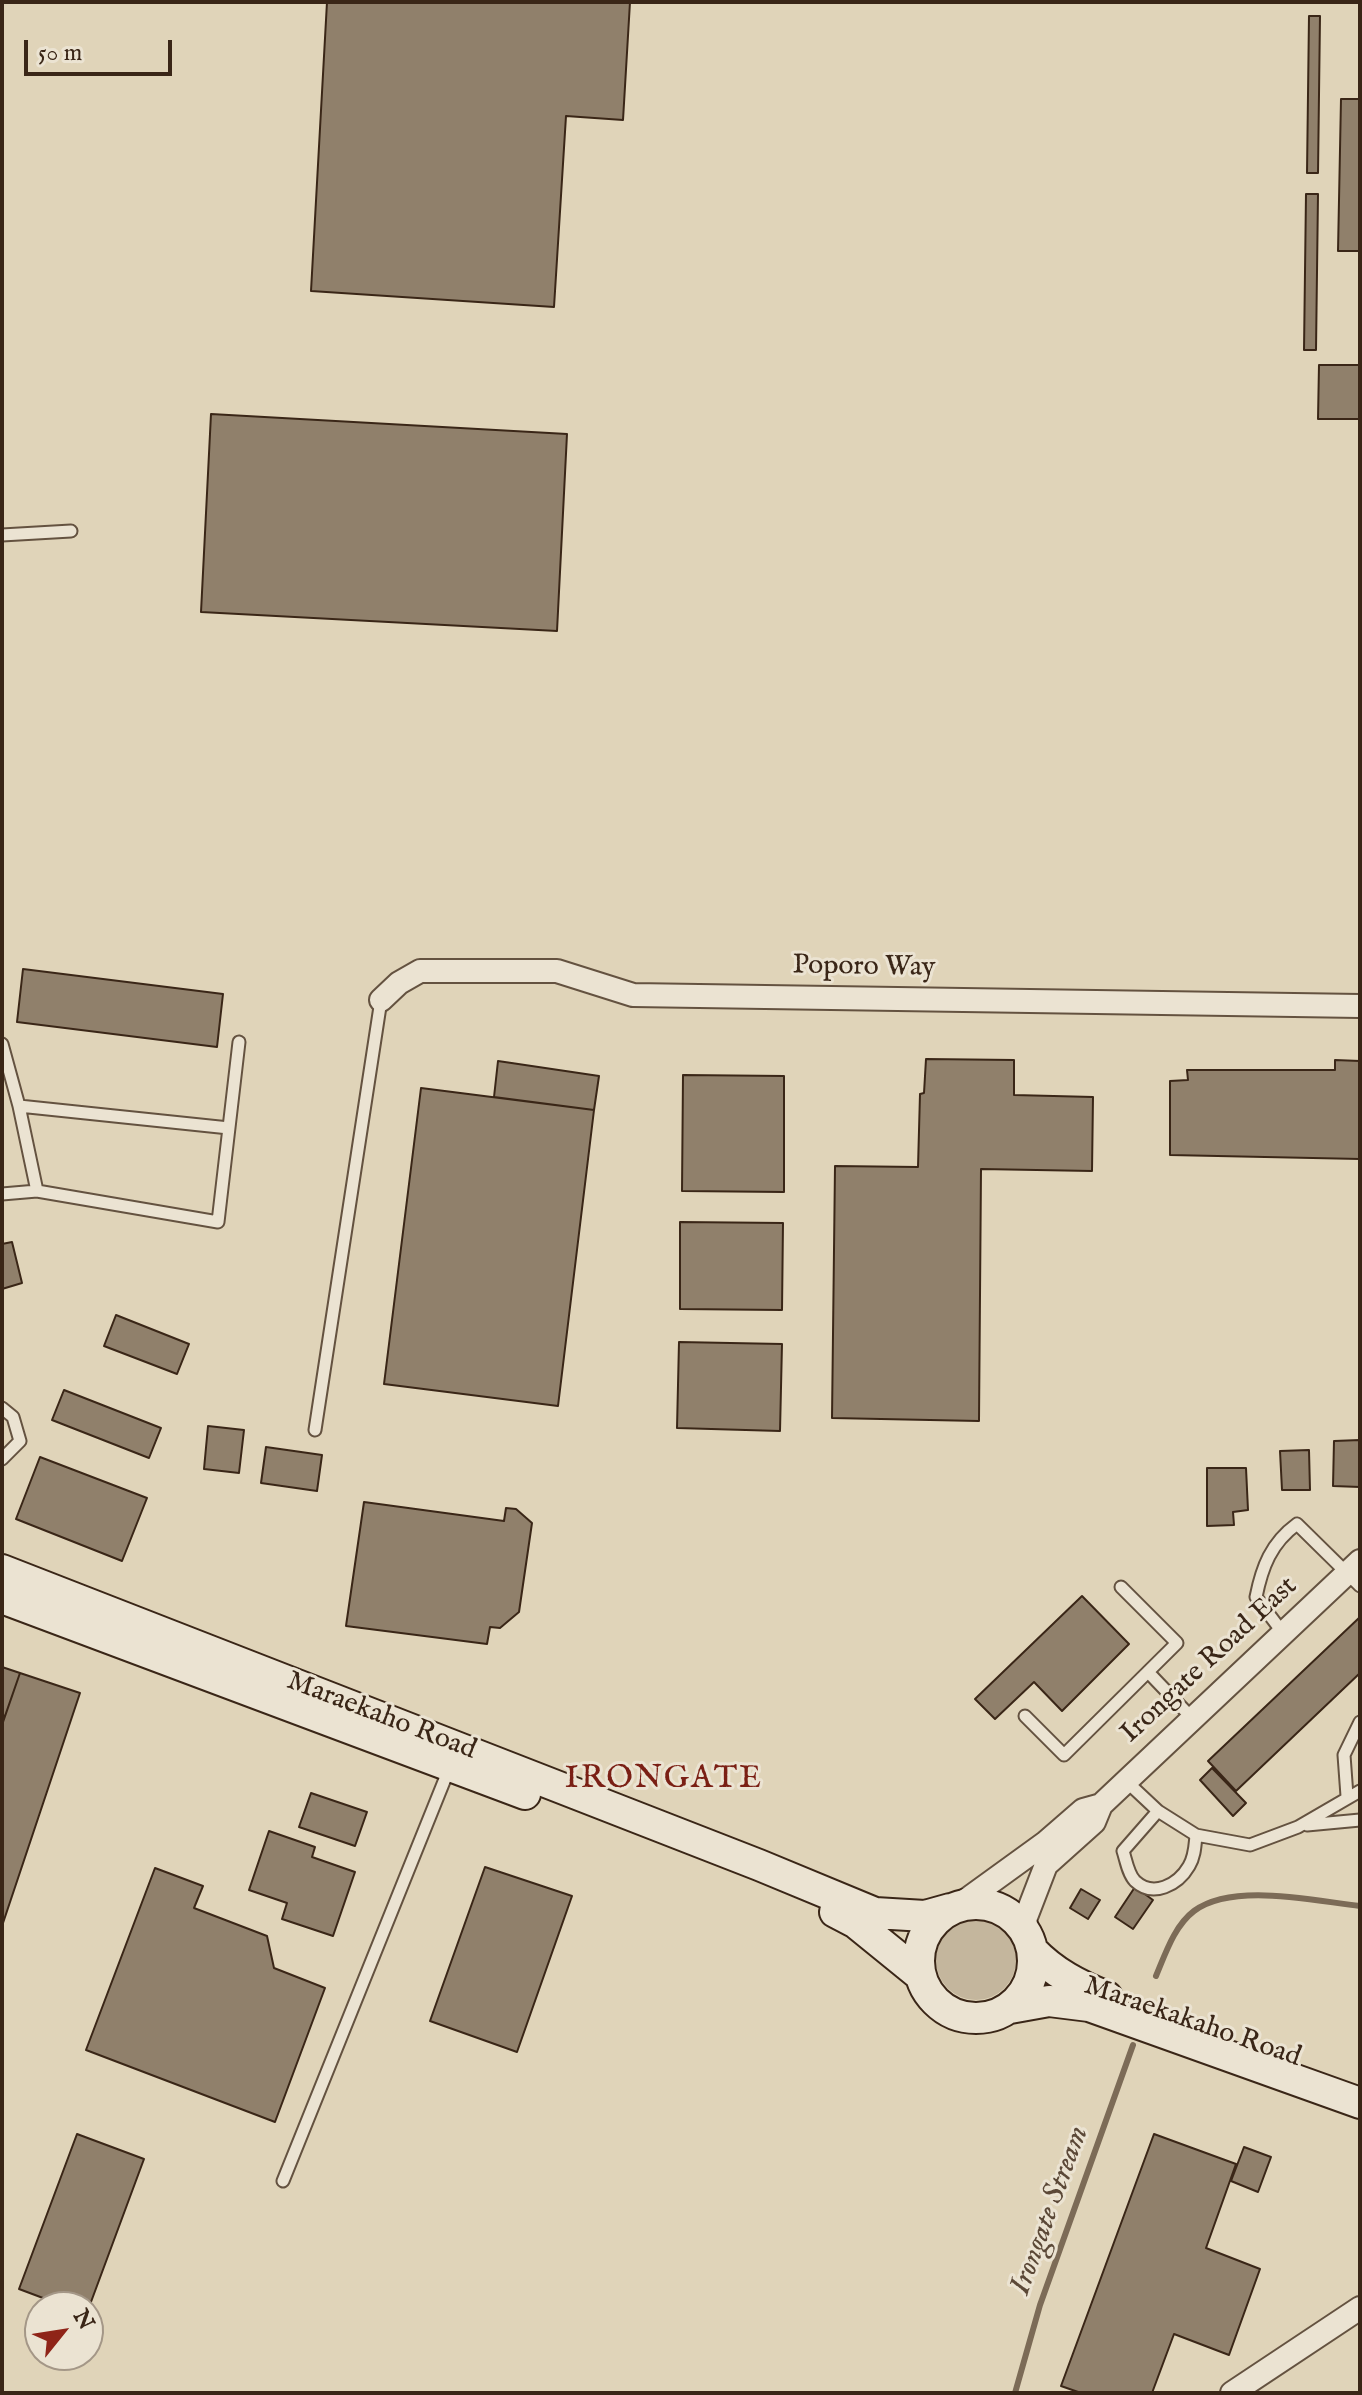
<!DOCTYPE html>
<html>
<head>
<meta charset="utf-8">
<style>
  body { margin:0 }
  #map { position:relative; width:1362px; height:2395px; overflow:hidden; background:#e0d4b9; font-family:"IM FELL English",serif }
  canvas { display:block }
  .frame { position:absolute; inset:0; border:4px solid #3a2617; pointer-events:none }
  .north { position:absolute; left:24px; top:2291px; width:80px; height:80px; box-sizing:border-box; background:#ebe3d2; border:2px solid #a49787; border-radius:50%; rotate:60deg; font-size:22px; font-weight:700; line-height:32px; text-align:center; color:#3a2617 }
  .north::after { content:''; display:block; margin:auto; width:28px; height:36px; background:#8f2418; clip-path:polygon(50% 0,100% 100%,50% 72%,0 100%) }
  .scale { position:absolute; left:24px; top:40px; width:148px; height:36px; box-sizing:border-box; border:4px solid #3a2617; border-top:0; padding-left:10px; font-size:24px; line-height:28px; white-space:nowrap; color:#3a2617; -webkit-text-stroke:6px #ebe3d2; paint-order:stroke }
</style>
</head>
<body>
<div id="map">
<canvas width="1362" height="2395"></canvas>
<div class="frame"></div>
<div class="north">N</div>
<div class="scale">50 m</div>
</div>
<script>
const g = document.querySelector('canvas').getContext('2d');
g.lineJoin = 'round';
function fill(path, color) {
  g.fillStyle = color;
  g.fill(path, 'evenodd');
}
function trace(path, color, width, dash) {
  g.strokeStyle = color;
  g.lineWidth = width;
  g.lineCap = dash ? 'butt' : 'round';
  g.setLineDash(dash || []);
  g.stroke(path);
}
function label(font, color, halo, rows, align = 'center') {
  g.font = font + ' "IM FELL English",serif';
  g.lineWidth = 6;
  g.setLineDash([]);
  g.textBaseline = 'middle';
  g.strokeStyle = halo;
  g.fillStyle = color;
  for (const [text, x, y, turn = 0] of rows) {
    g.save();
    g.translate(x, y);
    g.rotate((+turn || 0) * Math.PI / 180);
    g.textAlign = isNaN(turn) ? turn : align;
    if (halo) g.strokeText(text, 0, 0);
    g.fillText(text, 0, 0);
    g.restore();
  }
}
fill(new Path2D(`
  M936 1960a40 40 0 1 1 80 0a40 40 0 1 1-80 0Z`), '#c4b69d');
trace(new Path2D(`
  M1156,1976C1165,1955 1174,1926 1194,1911C1233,1882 1314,1901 1360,1906
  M1015,2393L1040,2305L1133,2045`), '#7c6b57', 6);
const building = new Path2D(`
  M327,2H630L623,120L566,116L554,307L311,291Z
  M1309,16H1320L1318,173H1307Z
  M1341,99H1360V251H1338Z
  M1306,194H1318L1316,350H1304Z
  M1319,365H1360V419H1318Z
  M211,414L567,434L557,631L201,612Z
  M23,969L223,994L217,1047L17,1022Z
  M926,1059L1014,1060V1095L1093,1097L1092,1171L981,1169L979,1421L832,1418L835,1166L918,1167L920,1094L924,1093Z
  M1335,1060L1360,1061V1159L1170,1155V1081L1188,1080L1187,1070H1335Z
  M498,1061L599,1076L594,1110L494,1097Z
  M683,1075L784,1076V1192L682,1191Z
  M421,1088L594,1110L558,1406L384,1384Z
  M680,1222L783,1223L782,1310L680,1309Z
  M12,1242L22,1283L2,1289V1244Z
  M116,1315L189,1344L177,1374L104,1346Z
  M679,1342L782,1344L780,1431L677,1428Z
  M64,1390L161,1428L149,1458L52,1420Z
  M208,1426L244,1430L239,1473L204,1469Z
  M1360,1440V1487L1333,1486L1334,1441Z
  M266,1447L322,1455L317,1491L261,1483Z
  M1309,1450L1310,1490H1282L1280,1451Z
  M40,1457L147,1498L122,1561L16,1519Z
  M1207,1468H1246L1248,1510L1233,1512L1234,1525L1207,1526Z
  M364,1502L504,1521L506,1508L516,1509L532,1523L519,1612L500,1628L490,1627L487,1644L346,1626Z
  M1082,1596L1129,1644L1062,1711L1034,1682L995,1719L975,1699Z
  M1360,1617V1673L1236,1791L1208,1761Z
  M2,1667L20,1673L5,1716L2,1715Z
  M20,1673L80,1693L2,1926V1725Z
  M1212,1768L1246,1803L1233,1816L1200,1780Z
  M311,1793L367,1812L355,1846L299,1827Z
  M269,1831L315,1847L312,1857L355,1872L333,1936L282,1919L287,1903L249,1890Z
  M485,1867L572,1896L517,2052L430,2021Z
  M155,1868L203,1886L194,1908L267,1936L274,1968L325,1988L275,2122L86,2050Z
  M1135,1887L1153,1900L1133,1929L1115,1917Z
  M1081,1889L1100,1900L1088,1919L1070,1908Z
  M77,2134L144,2159L88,2310V2307H67L19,2289Z
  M1154,2134L1236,2164L1206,2248L1260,2269L1229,2355L1174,2334L1152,2393H1081L1061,2386Z
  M1244,2147L1271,2157L1258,2192L1231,2181Z`);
fill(building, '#90806b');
trace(building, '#3a2617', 2);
const lane = new Path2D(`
  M2,535L71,531
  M2,1044L19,1106L229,1128
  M19,1106L37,1191
  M2,1194L37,1191L218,1222L239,1042
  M2,1408L13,1417L20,1441L2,1459
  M315,1430L381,1000
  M1283,1633L1256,1597C1262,1567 1271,1543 1297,1524L1360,1586
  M1148,1672L1192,1718
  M1025,1716L1064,1755L1177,1643L1121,1587
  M1126,1781L1158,1811L1196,1835L1250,1845L1298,1827L1360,1791
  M1347,1796L1344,1755L1360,1722
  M1158,1811L1123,1851C1126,1860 1128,1874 1135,1881C1153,1898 1178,1885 1189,1866C1195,1856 1195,1845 1196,1835
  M1307,1825L1360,1820
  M283,2181L449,1769`);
const street = new Path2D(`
  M381,1000L399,983L420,971H557L633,995L1360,1006
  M958,1906L1045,1843L1083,1810L1101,1805
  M1024,1931L1026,1917L1046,1865L1094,1822L1101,1805L1360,1561
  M1232,2393L1360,2308`);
const secondary = new Path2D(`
  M2,1570L759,1865L875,1913L925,1916L950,1909
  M2,1598L525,1794
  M919 1961a57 57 0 1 1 114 0a57 57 0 1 1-114 0Z
  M835,1912L856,1923L920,1975
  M1032,1950C1054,1973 1078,1985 1107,1997
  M1010,2008L1049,2001L1089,2006L1360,2103`);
trace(lane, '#645240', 15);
trace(street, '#645240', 26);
trace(secondary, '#3a2617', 34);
trace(lane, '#ebe3d2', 11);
trace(street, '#ebe3d2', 22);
trace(secondary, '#ebe3d2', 30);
label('28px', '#3a2617', '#ebe3d2', [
  ["Poporo Way",864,968,1],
  ["Irongate Road East",1210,1661,-43],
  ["Maraekaho Road",381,1717,21],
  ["Maraekakaho Road",1192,2023,19]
]);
label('italic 30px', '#5b4837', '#ebe3d2', [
  ["Irongate Stream",1051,2211,-70]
]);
g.letterSpacing = '2px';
label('32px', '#7a1f14', '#ebe3d2', [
  ["IRONGATE",664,1780]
]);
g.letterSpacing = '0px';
</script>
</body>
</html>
